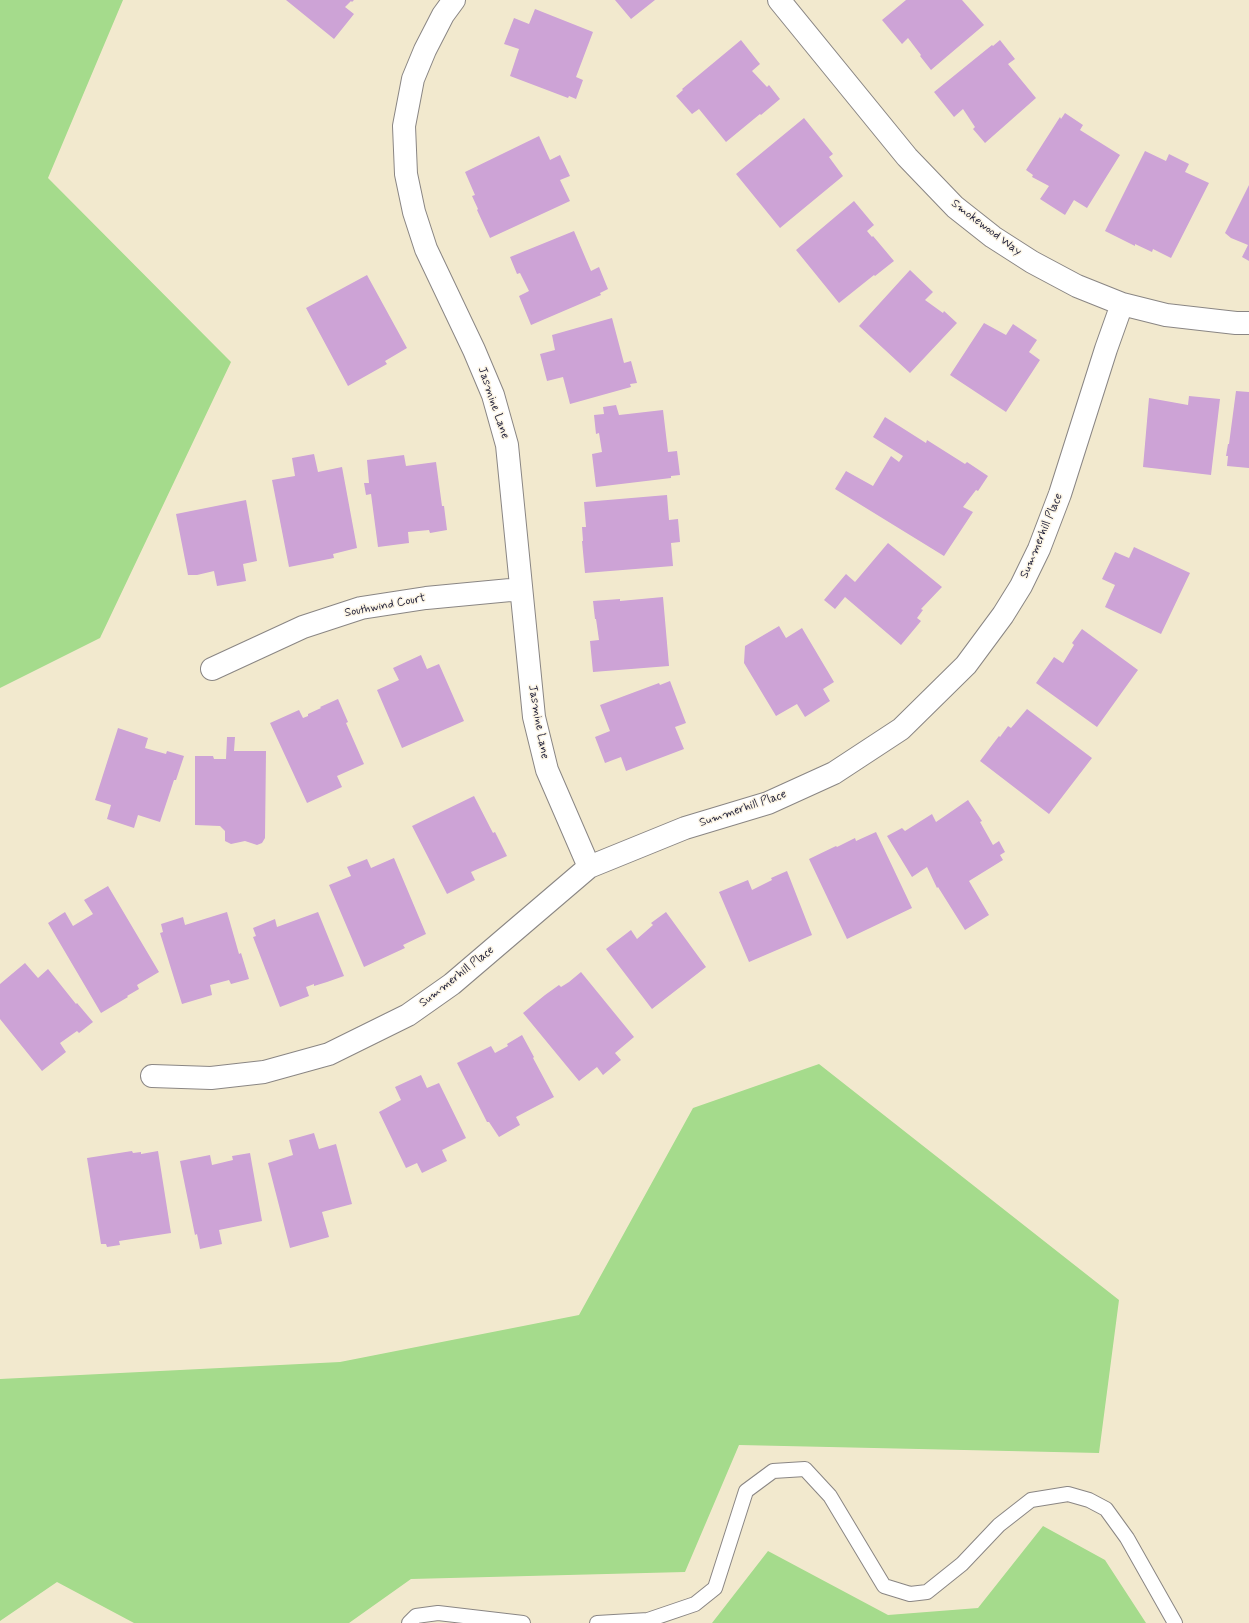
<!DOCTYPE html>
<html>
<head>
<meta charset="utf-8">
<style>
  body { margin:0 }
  canvas { display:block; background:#f2e9ce }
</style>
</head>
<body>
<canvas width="1249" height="1623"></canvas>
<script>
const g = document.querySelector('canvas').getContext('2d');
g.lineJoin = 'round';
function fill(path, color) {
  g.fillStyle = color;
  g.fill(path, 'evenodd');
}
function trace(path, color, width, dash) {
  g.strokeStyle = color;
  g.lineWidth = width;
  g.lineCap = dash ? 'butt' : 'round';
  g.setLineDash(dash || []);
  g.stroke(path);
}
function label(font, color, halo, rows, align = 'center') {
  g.font = font + ' Mynerve,sans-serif';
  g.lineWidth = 3;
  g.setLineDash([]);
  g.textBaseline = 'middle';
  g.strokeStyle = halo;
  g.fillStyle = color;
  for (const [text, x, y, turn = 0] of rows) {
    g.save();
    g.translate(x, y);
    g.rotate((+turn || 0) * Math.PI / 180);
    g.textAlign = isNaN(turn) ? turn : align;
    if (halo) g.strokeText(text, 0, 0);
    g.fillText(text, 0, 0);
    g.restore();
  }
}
fill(new Path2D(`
  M0,0H123L48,178L231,362L100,638L0,688Z
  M819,1064L1119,1300L1099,1453L739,1445L685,1572L411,1579L349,1623H134L57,1582L0,1621V1379L340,1362L579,1315L693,1108Z
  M1043,1526L1105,1560L1146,1623H712L768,1551L888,1615L978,1608Z`), '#a5db8c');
fill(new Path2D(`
  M286,0H354L352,2L351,1L345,7L354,14L334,39Z
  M615,0H655L631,19Z
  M906,0H962L984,25L931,70L920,56L921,55L908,38L902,44L882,20Z
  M535,9L593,32L576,77L583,80L576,99L569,96L568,98L510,76L519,49L504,44L514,18L529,24Z
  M741,40L760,64L752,71L767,87L769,85L780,99L761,115L760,114L726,142L699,109L692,114L676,96L683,90L682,89Z
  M1000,40L1015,59L1008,64L1036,98L985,143L973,129L975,127L963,109L954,117L934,92L992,45L993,46Z
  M1065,113L1083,125L1080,130L1120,155L1087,208L1074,200L1065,215L1040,199L1049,186L1032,177L1033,175L1026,170L1060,117L1061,119Z
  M804,118L833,154L829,157L843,176L780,228L736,174Z
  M539,136L550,160L560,155L570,176L560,180L570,201L490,238L477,210L478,209L472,196L475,195L465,172Z
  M1145,151L1166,161L1169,154L1189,164L1185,172L1209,183L1171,258L1153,249L1152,252L1135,244V246L1105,231Z
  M1249,185V261L1242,257L1248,245L1231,238L1225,233Z
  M854,201L874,225L867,231L872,237L873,236L894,261L875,276L874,275L839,303L796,250Z
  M574,231L591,271L599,267L608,289L600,293L601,295L531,325L519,296L529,291L520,273L517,274L510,257Z
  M910,270L933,292L925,300L943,313L944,311L957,323L910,373L859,326Z
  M367,275L407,348L385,361L387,364L348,386L306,308Z
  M612,318L624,363L631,361L637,383L630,384L631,387L570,404L563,377L547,381L540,354L555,350L552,335Z
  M984,323L1006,335L1013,324L1037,340L1029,352L1040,360L1006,412L950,375Z
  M1236,391L1249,392V468L1227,466L1228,456H1226L1228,444H1229Z
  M1189,396L1220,399L1211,475L1143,467L1149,398L1188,405Z
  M616,405L619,415L663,410L668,452L677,451L680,475L671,476V478L596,487L592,454L602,452L599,433L596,434L594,415L604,414L603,407Z
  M885,417L926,443L927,440L965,464L967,462L988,476L978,491L976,490L963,507L973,512L944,556L835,489L846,471L873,486L891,456L899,462L903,456L873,437Z
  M314,454L318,472L342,467L357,548L333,554L334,558L289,567L272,480L295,476L292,458Z
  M404,455L406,466L436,462L442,506H444L447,530L430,533L429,530L408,532L409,543L378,547L371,494L366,495L364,483H369L367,460Z
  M667,495L669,520L678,519L680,542L671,543L673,566L585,573L582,541H583L582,527H586L584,502Z
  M246,500L257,561L243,564L246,581L217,586L214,571L197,575H188L176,514Z
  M888,543L942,587L921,609L923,610L917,618L921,621L901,645L845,597L835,609L824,600L846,574L855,582Z
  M1134,547L1190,573L1161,634L1105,607L1115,585L1102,579L1115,552L1129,558Z
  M663,597L669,666L593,672L590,641L599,640L596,619H595L593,601L620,599V601Z
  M779,626L786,638L802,628L834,682L823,689L830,701L805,717L797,704L776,716L744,663L745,646Z
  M1082,629L1138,670L1097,727L1036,683L1054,657L1063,663L1074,645L1072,643Z
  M421,655L427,669L439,664L464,721L402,748L377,690L399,680L393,668Z
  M670,681L686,723L675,727L684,749L626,771L621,757L605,763L595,737L610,731L600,705L659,683L660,685Z
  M338,699L348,722L346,723L364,764L337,776L342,787L307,803L270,723L299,710L303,718L308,716V714L321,708L320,707Z
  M1027,709L1092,758L1049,814L980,761L999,736L1000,737L1008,726L1011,728Z
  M118,728L148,738L145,748L166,754L167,751L184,756L176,780H174L160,822L138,815L134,828L107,819L111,805L95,800Z
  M227,737H235L234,751H266L265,838L262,843L257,845L245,841L231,844L225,841V831L220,826L195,825V756H213L214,759H226Z
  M474,796L493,833L495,832L507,856L471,872L475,880L447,894L412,826Z
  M968,800L982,821L980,822L993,845L999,841L1005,852L1000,855L1003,860L969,881L989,915L965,930L938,887L937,888L927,867L912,877L887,836L902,828L905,831L932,814L936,822Z
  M876,832L912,908L847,939L809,859L836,846L837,847L855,838L856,841Z
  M394,858L426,934L403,945L405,948L364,967L329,885L351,876L347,867L367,859L371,868Z
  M787,871L812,935L749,962L719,892L748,880L752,890L772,880L771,878Z
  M108,886L159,972L137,985L139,989L127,996L128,997L101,1013L48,923L65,912L73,926L93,914L84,900Z
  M227,912L239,954L241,953L249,979L231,984L229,980L210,985L212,995L182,1004L160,933L163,932L161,924L183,917L185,925Z
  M318,912L344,976L327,982L314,986V984L306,987L309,996L280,1007L253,937L256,936L253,928L275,919L277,927Z
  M666,912L706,967L652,1009L606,949L631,930L637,939L653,925L651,923Z
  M25,963L38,978L48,969L76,1004L77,1003L93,1022L79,1033L77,1031L60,1043L66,1052L42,1071L0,1019V984Z
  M581,972L634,1037L615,1053L621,1060L603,1075L597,1067L579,1081L523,1013L545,995L559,985L561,987L569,982Z
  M522,1035L534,1057L533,1058L554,1097L516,1117L520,1125L499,1137L489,1122H487L457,1063L491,1046L495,1053L508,1046L507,1044Z
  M421,1075L427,1088L439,1083L466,1138L442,1150L447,1161L422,1173L417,1163L406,1168L379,1112L401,1100L395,1087Z
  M314,1133L319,1149L336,1144L352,1204L322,1212L329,1237L290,1248L268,1163L293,1155L289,1140Z
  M132,1151L133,1153L141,1152V1154L158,1151L171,1233L119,1241L120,1245L107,1247L106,1244H101L87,1158Z
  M250,1153L262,1221L219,1230L222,1244L200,1249L197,1234L195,1235L180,1161L210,1155L212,1165L233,1160L232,1156Z`), '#cda3d6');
const lane = new Path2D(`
  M409,1623L416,1616L438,1613L523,1623
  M597,1623L648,1620L695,1604L715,1588L746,1491L773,1471L805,1469L830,1496L884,1586L910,1594L927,1592L962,1564L999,1525L1031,1500L1068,1494L1089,1500L1106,1509L1127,1538L1175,1623`);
const street = new Path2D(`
  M454,0L443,15L425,50L413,79L404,126L406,174L414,212L426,249L474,350L493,395L507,445L534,717L547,770L589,867
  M779,0L907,157L955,207L993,237L1032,262L1077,286L1122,304L1166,315L1236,323H1249
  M212,669L303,627L361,608L426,598L521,589
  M152,1076L211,1078L264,1072L329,1054L408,1015L452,984L589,867L685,828L768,803L834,773L901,729L966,665L1003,615L1021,586L1039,549L1060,494L1106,349L1122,304`);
trace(lane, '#8a8684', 16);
trace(street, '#8a8684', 24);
trace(lane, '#fff', 14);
trace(street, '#fff', 22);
label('12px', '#22223b', '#fcf5e5', [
  ["Smokewood Way",986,228,37],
  ["Jasmine Lane",493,403,71],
  ["Summerhill Place",1042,536,-67],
  ["Southwind Court",385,606,-11],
  ["Jasmine Lane",538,722,80],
  ["Summerhill Place",743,809,-19],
  ["Summerhill Place",457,977,-38]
]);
</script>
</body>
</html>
